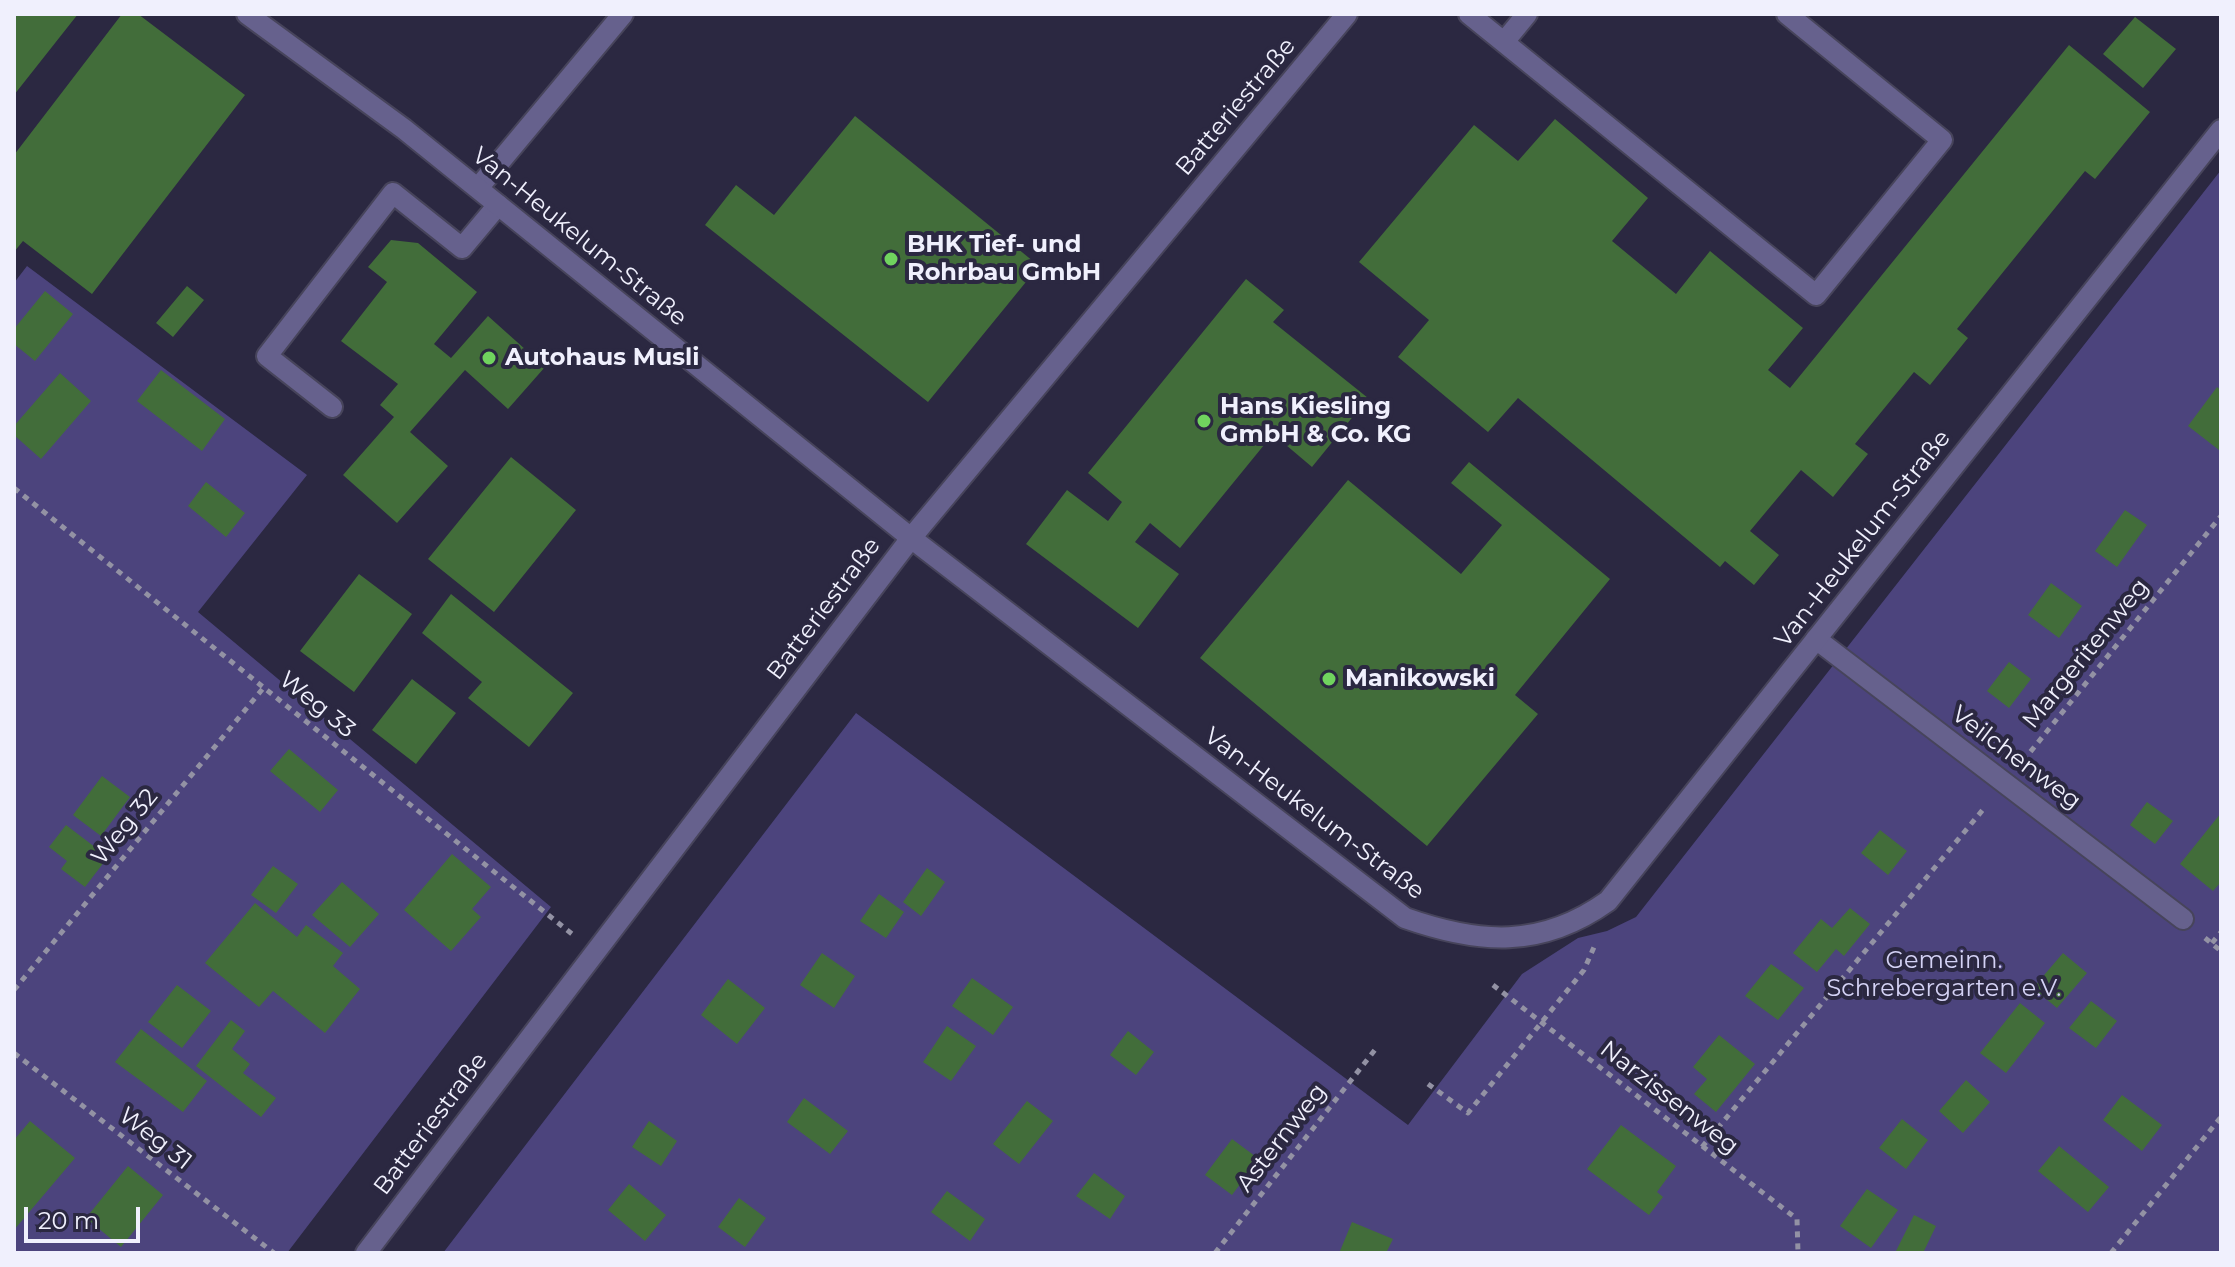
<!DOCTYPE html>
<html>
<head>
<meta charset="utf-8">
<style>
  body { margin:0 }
  #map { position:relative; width:2235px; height:1267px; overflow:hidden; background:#2b2841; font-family:Montserrat,sans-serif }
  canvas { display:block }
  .frame { position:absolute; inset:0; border:16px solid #f0f0fd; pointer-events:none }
  .scale { position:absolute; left:24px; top:1207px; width:116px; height:36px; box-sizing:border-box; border:4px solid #f0f0fd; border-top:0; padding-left:10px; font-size:24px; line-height:28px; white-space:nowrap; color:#f0f0fd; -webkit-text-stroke:6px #2b2841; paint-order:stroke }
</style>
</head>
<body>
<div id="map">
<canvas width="2235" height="1267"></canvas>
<div class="frame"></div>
<div class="scale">20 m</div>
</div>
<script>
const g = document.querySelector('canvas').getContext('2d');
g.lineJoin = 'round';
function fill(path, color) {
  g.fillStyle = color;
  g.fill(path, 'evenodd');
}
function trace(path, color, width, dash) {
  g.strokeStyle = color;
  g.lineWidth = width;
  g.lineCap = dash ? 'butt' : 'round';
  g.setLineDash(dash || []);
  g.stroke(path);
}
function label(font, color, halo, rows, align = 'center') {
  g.font = font + ' Montserrat,sans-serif';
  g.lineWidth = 8;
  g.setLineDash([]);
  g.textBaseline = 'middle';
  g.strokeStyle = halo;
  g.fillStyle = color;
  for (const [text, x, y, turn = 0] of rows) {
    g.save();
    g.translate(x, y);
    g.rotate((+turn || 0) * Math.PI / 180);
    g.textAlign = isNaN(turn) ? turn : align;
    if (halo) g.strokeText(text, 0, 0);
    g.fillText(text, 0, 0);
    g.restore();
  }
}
fill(new Path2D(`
  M2221,170V1253H443L856,713L1408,1125L1522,974L1578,938L1607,931L1636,917Z
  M27,266L307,475L198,612L551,907L287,1253H14V283Z`), '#4c447d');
fill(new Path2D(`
  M14,14H78L14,95Z
  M122,14H138L245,95L92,294L23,241L14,252V155Z
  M2135,17L2176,49L2143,88L2103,54Z
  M2069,45L2150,112L2095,179L2085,171L1957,329L1968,338L1930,385L1914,372L1855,444L1868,454L1833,497L1801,470L1750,531L1779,555L1754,585L1725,561L1720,567L1518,398L1488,432L1398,357L1429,320L1359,262L1474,125L1518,161L1555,119L1648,198L1612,241L1676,294L1710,251L1803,328L1768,370L1790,388Z
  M855,116L1039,266L928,402L705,225L736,185L774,215Z
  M391,240L418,243L477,292L434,344L451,358L488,316L545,367L508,409L465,370L410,432L448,466L397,523L343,475L394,417L380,405L398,384L341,341L387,282L368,267Z
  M1246,279L1284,310L1273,322L1368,398L1312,467L1273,434L1180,548L1150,523L1135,542L1179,574L1138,628L1026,544L1067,490L1108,521L1122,502L1088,473Z
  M187,286L204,300L173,337L156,323Z
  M45,291L73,314L35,361L14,344V329Z
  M161,370L225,419L202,451L137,401Z
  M60,373L91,401L41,459L14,435V426Z
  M2217,387L2221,390L2219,450L2188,426Z
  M511,457L576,510L494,612L428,559Z
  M1469,462L1610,579L1515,695L1538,714L1427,846L1200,658L1348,480L1461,574L1502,525L1451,483Z
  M206,482L245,513L226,537L188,506Z
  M2125,510L2147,525L2117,567L2095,551Z
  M359,574L412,614L354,692L300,651Z
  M2051,583L2082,606L2059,638L2028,615Z
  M451,594L573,693L529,747L468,698L482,682L422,633Z
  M2009,662L2031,679L2009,708L1987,691Z
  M412,679L456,713L416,764L372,730Z
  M289,749L338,790L320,812L270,771Z
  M102,776L130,797L101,836L73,815Z
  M2147,802L2173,821L2155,844L2130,825Z
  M2221,813V882L2213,891L2180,864Z
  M66,825L108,857L85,887L61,869L67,861L49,847Z
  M1880,830L1907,851L1888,875L1861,853Z
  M452,854L491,887L472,909L481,917L451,951L404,910Z
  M273,866L298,884L276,913L251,895Z
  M927,868L945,882L921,916L903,902Z
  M342,882L379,914L350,947L312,915Z
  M879,894L904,912L886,938L860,921Z
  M255,903L297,937L306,925L343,953L333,966L360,989L325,1033L273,991L259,1007L205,963Z
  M1850,908L1870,924L1844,956L1836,949L1817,972L1793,953L1821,919L1832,928Z
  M822,953L855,976L834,1008L800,985Z
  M2063,953L2087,973L2057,1008L2033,988Z
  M1771,964L1804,988L1778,1020L1745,996Z
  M972,978L1013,1007L993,1035L952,1006Z
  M728,979L765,1008L737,1044L701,1015Z
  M177,985L211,1011L182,1048L148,1022Z
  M2091,1001L2117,1021L2096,1048L2069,1028Z
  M2020,1003L2045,1023L2006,1073L1980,1053Z
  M231,1020L245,1031L232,1049L250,1064L243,1073L276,1098L261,1117L196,1066Z
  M947,1026L976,1046L951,1081L923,1062Z
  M141,1029L207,1081L183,1112L115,1062Z
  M1128,1031L1154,1052L1136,1075L1110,1055Z
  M1719,1035L1755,1064L1716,1112L1694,1094L1707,1079L1693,1067Z
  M1966,1080L1990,1102L1963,1133L1939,1111Z
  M2122,1095L2162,1125L2142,1151L2103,1120Z
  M804,1098L848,1131L830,1154L787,1122Z
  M1027,1101L1053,1121L1019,1164L993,1144Z
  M1902,1119L1928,1140L1906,1169L1879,1148Z
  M30,1121L75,1158L14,1230V1140Z
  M649,1121L677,1141L661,1166L632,1147Z
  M1621,1125L1676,1166L1657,1192L1663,1197L1649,1215L1587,1169Z
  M1232,1139L1259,1159L1232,1195L1205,1175Z
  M2059,1146L2109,1187L2088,1212L2038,1171Z
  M128,1166L163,1195L121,1247L86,1218Z
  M1094,1173L1125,1196L1110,1219L1076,1196Z
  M629,1184L666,1215L645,1241L608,1210Z
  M1867,1189L1898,1210L1871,1248L1840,1226Z
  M947,1191L985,1219L970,1241L931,1212Z
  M739,1198L766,1218L745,1247L718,1227Z
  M1914,1215L1936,1226L1923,1253H1895Z
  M1352,1222L1393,1239L1386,1253L1340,1251Z`), '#426d3a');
const lane = new Path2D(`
  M1469,14L1816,295L1942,140L1787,14
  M1504,42L1527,14
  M478,188L623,14
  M332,407L267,356L393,193L462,248L498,205
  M1816,639L2183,919`);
const street = new Path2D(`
  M247,14L404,129L911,538L1405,918C1479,944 1541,949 1608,901L2221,130
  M366,1253L911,538L1347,14`);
trace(lane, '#47445b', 24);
trace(street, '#47445b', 24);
trace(new Path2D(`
  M14,488L572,934
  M2023,761L2221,516
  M2205,938L2221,951
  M2212,943L2221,932
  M1493,985L1797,1219L1798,1253
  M14,990L265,686
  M14,1053L274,1253
  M1428,1084L1468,1113L1584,970L1595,945
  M1702,1147L1986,806
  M1215,1253L1378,1046
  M2111,1253L2221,1117`), '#9392a4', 5, [6, 6]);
trace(lane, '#66618d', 20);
trace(street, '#66618d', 20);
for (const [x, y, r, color] of [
  [891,259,8,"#70d35e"],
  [489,358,8,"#70d35e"],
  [1204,421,8,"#70d35e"],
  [1329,679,8,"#70d35e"]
]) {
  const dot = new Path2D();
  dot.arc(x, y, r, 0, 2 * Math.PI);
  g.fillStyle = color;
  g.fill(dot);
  trace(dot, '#2b2841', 3);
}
label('24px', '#f0f0fd', '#2b2841', [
  ["Batteriestraße",1236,107,-50],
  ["Van-Heukelum-Straße",579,237,39],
  ["Van-Heukelum-Straße",1863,539,-52],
  ["Batteriestraße",824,609,-53],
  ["Margeritenweg",2086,654,-51],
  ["Weg 33",317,705,39],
  ["Veilchenweg",2016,758,37],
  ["Van-Heukelum-Straße",1314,814,37],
  ["Weg 32",125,827,-51],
  ["Narzissenweg",1669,1098,38],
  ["Batteriestraße",431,1124,-53],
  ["Asternweg",1282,1138,-52],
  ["Weg 31",155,1139,38]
]);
label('bold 24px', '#f0f0fd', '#2b2841', [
  ["BHK Tief- und",907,245],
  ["Rohrbau GmbH",907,273],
  ["Autohaus Musli",505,358],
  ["Hans Kiesling",1220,407],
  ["GmbH & Co. KG",1220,435],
  ["Manikowski",1345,679]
], 'left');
label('24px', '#d4d2f5', '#2b2841', [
  ["Gemeinn.",1944,961],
  ["Schrebergarten e.V.",1944,989]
]);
</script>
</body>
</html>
